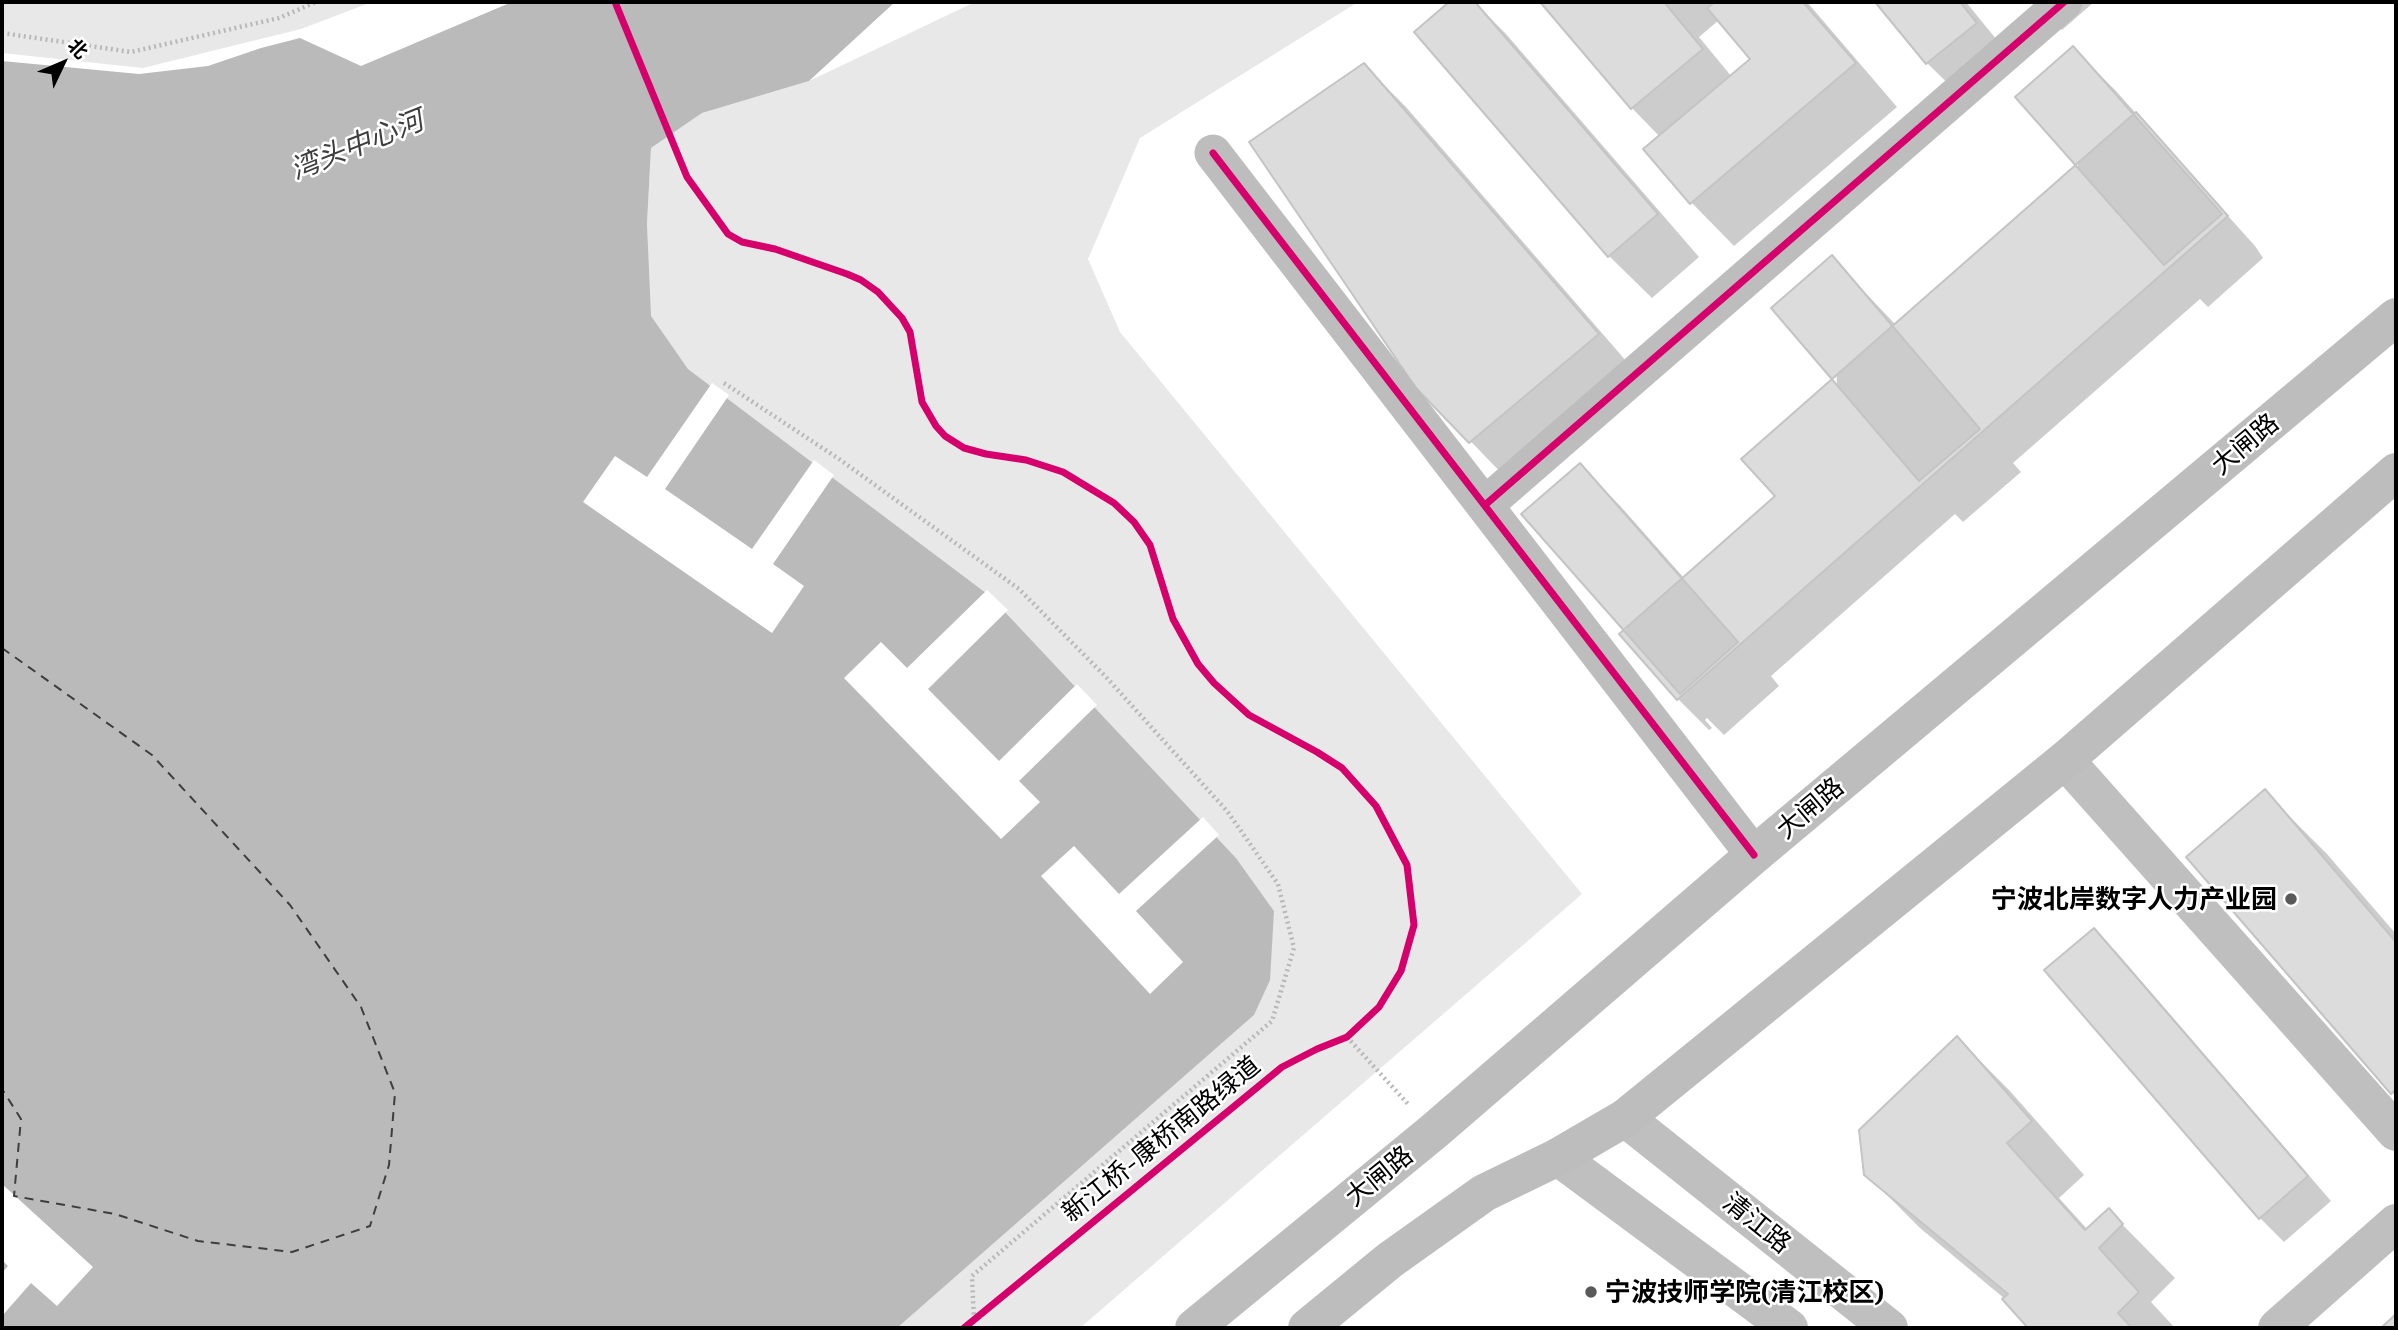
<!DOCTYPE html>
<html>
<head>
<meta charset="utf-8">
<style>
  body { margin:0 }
  #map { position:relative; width:2398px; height:1330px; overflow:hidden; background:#fff; font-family:"Exo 2","Noto Sans SC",sans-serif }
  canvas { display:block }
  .frame { position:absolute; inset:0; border:4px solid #000; pointer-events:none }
  .north { position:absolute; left:28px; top:28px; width:70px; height:70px; -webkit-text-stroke:5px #fff; paint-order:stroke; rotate:46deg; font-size:19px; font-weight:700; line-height:28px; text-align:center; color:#000 }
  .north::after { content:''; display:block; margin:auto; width:24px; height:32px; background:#000; clip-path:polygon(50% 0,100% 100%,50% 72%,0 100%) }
</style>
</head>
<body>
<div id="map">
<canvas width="2398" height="1330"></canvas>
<div class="frame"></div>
<div class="north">北</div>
</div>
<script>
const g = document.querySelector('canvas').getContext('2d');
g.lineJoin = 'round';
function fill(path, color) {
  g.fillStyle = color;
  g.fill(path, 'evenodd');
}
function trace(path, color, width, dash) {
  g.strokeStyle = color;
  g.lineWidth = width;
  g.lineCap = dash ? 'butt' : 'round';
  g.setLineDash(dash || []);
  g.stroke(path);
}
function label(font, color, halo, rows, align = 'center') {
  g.font = font + ' "Exo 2","Noto Sans SC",sans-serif';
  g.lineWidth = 5;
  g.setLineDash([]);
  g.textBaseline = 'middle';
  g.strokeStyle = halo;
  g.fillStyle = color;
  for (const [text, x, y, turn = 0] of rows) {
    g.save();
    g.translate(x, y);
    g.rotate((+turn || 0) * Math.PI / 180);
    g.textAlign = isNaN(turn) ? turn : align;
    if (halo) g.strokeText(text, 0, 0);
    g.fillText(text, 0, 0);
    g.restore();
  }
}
fill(new Path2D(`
  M2,2H372L301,29L143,68L2,53Z
  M975,2H1358L1140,138L1088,259L1120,332L1582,894L1080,1328H897L1254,1015L1274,911L1236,858L990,596L688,369L650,316L647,224L651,148L702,113L809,81Z`), '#e8e8e8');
fill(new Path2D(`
  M512,2H895L809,81L702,113L651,148L647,224L651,316L688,369L990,596L1236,858L1274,911L1270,980L1254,1015L897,1328H2V61L139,74L208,66L261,48L300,38L361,66Z`), '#bababa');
fill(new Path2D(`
  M712,383L729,395L665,489L752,549L814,460L834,475L773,564L804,586L772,633L583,502L615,456L647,477Z
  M987,590L1008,610L928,689L999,761L1077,684L1097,705L1019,781L1040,802L1001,839L844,678L881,642L907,668Z
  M1203,817L1219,835L1136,911L1183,962L1150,994L1041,876L1074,846L1119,894Z
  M2,1184L93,1267L57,1306L31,1283L2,1316V1273L8,1266L2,1260Z`), '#fff');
fill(new Path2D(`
  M1452,2H1474L1506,34L1699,257L1652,298L1609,256L1416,32Z
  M1543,2H1807L1897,107L1734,246L1692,203L1646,149L1660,137L1632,108ZM1719,20L1753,59L1732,77L1699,37Z
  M1878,2H1966L2018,66L1970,105L1927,63Z
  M2034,2H2094L2062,30Z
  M2073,48L2115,90L2255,246L2263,258L2208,307L2200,299L2013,463L2021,472L1963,522L1955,514L1771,676L1779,686L1724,735L1707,718L1705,720L1712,728L1709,730L1678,699L1621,634L1626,630L1580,465L1622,508L1684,578L1778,497L1837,387L1832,258L1896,325L2078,166Z
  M1364,65L1406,107L1640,377L1513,485L1418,387Z
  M2265,792L2327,854L2396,934V1097L2392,1092Z
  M2094,930L2118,954L2331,1201L2284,1242L2260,1218Z
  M1957,1038L2010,1091L2084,1175L2059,1198L2088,1230L2109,1211L2175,1278L2151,1302L2175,1328H2030L2005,1299L1920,1228L1866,1174Z`), '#0003');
trace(new Path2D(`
  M2,648L152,755L290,905L361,1007L395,1093L389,1165L370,1226L292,1252L198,1241L115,1214L14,1196L21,1119L2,1089`), '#3e3e3e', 2, [9, 7]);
const building = new Path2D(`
  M1449,2H1475L1658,214L1608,257L1414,32Z
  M1540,2H1664L1703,49L1631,109Z
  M1715,2H1803L1856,63L1690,204L1643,149L1750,59L1707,8Z
  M1875,2H1960L1977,23L1926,64Z
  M2073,46L2222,214L2164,265L2015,97Z
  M1364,63L1599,334L1469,443L1416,388L1249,142Z
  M2136,112L2228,216L1677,700L1619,634L1775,496L1741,459Z
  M1832,255L1980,429L1919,481L1771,308Z
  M1580,463L1738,642L1680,694L1521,514Z
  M2265,789L2396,942V1089L2391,1094L2186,857Z
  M2094,928L2308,1176L2259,1219L2044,970Z
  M1957,1036L2032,1121L2007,1143L2085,1230L2109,1208L2123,1224L2099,1248L2139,1292L2118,1313L2132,1328H2028L2002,1299L2008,1294L1864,1175L1859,1130Z
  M2396,1314V1328H2383L2382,1327Z`);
fill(building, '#dcdcdc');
trace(building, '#c4c4c4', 2);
trace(new Path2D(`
  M2,33L131,52L279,18L316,2
  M724,383L839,459L1019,589L1106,677L1227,811L1278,884L1294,948L1272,1021L972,1276L974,1320
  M1347,1037L1408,1104`), '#b8b8b8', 4.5, [2, 3.5]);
trace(new Path2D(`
  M1213,153L1754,855
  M1485,505L2064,2`), '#bdbdbd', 37);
trace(new Path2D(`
  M2065,760L2396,1132
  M1625,1118L1889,1328
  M1558,1157L1789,1328
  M2277,1328L2396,1223`), '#bfbfbf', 38);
trace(new Path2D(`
  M1194,1328L1433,1132L1754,855L2396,317
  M1307,1328L1390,1260L1484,1193L1558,1157L1625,1118L2065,760L2396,472`), '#bdbdbd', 38);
trace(new Path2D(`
  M615,2L687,177L728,234L742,242L775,249L847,274L861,280L878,292L902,318L910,332L922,402L936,426L945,436L964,448L986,454L1026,460L1063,472L1114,503L1134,522L1150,545L1173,619L1198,664L1214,683L1249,715L1317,752L1342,768L1376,806L1407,865L1414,925L1401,971L1379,1007L1347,1037L1317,1049L1282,1067L964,1328
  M1213,153L1754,855
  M1485,505L2064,2`), '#d6006c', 7);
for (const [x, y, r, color] of [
  [2291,899,7,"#595959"],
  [1591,1292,7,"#595959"]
]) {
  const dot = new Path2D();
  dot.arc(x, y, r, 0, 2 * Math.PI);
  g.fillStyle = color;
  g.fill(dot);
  trace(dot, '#fff', 2.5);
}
label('26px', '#000', '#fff', [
  ["大闸路",2245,444,-40],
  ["大闸路",1810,808,-40],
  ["新江桥-康桥南路绿道",1161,1139,-39],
  ["大闸路",1379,1176,-39],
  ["清江路",1757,1223,39]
]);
label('bold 26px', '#000', '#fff', [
  ["宁波北岸数字人力产业园",2277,899],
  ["宁波技师学院(清江校区)",1605,1292,"left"]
], 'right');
label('italic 28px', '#3e3e3e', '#fff', [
  ["湾头中心河",357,145,-22]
]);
</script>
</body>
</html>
